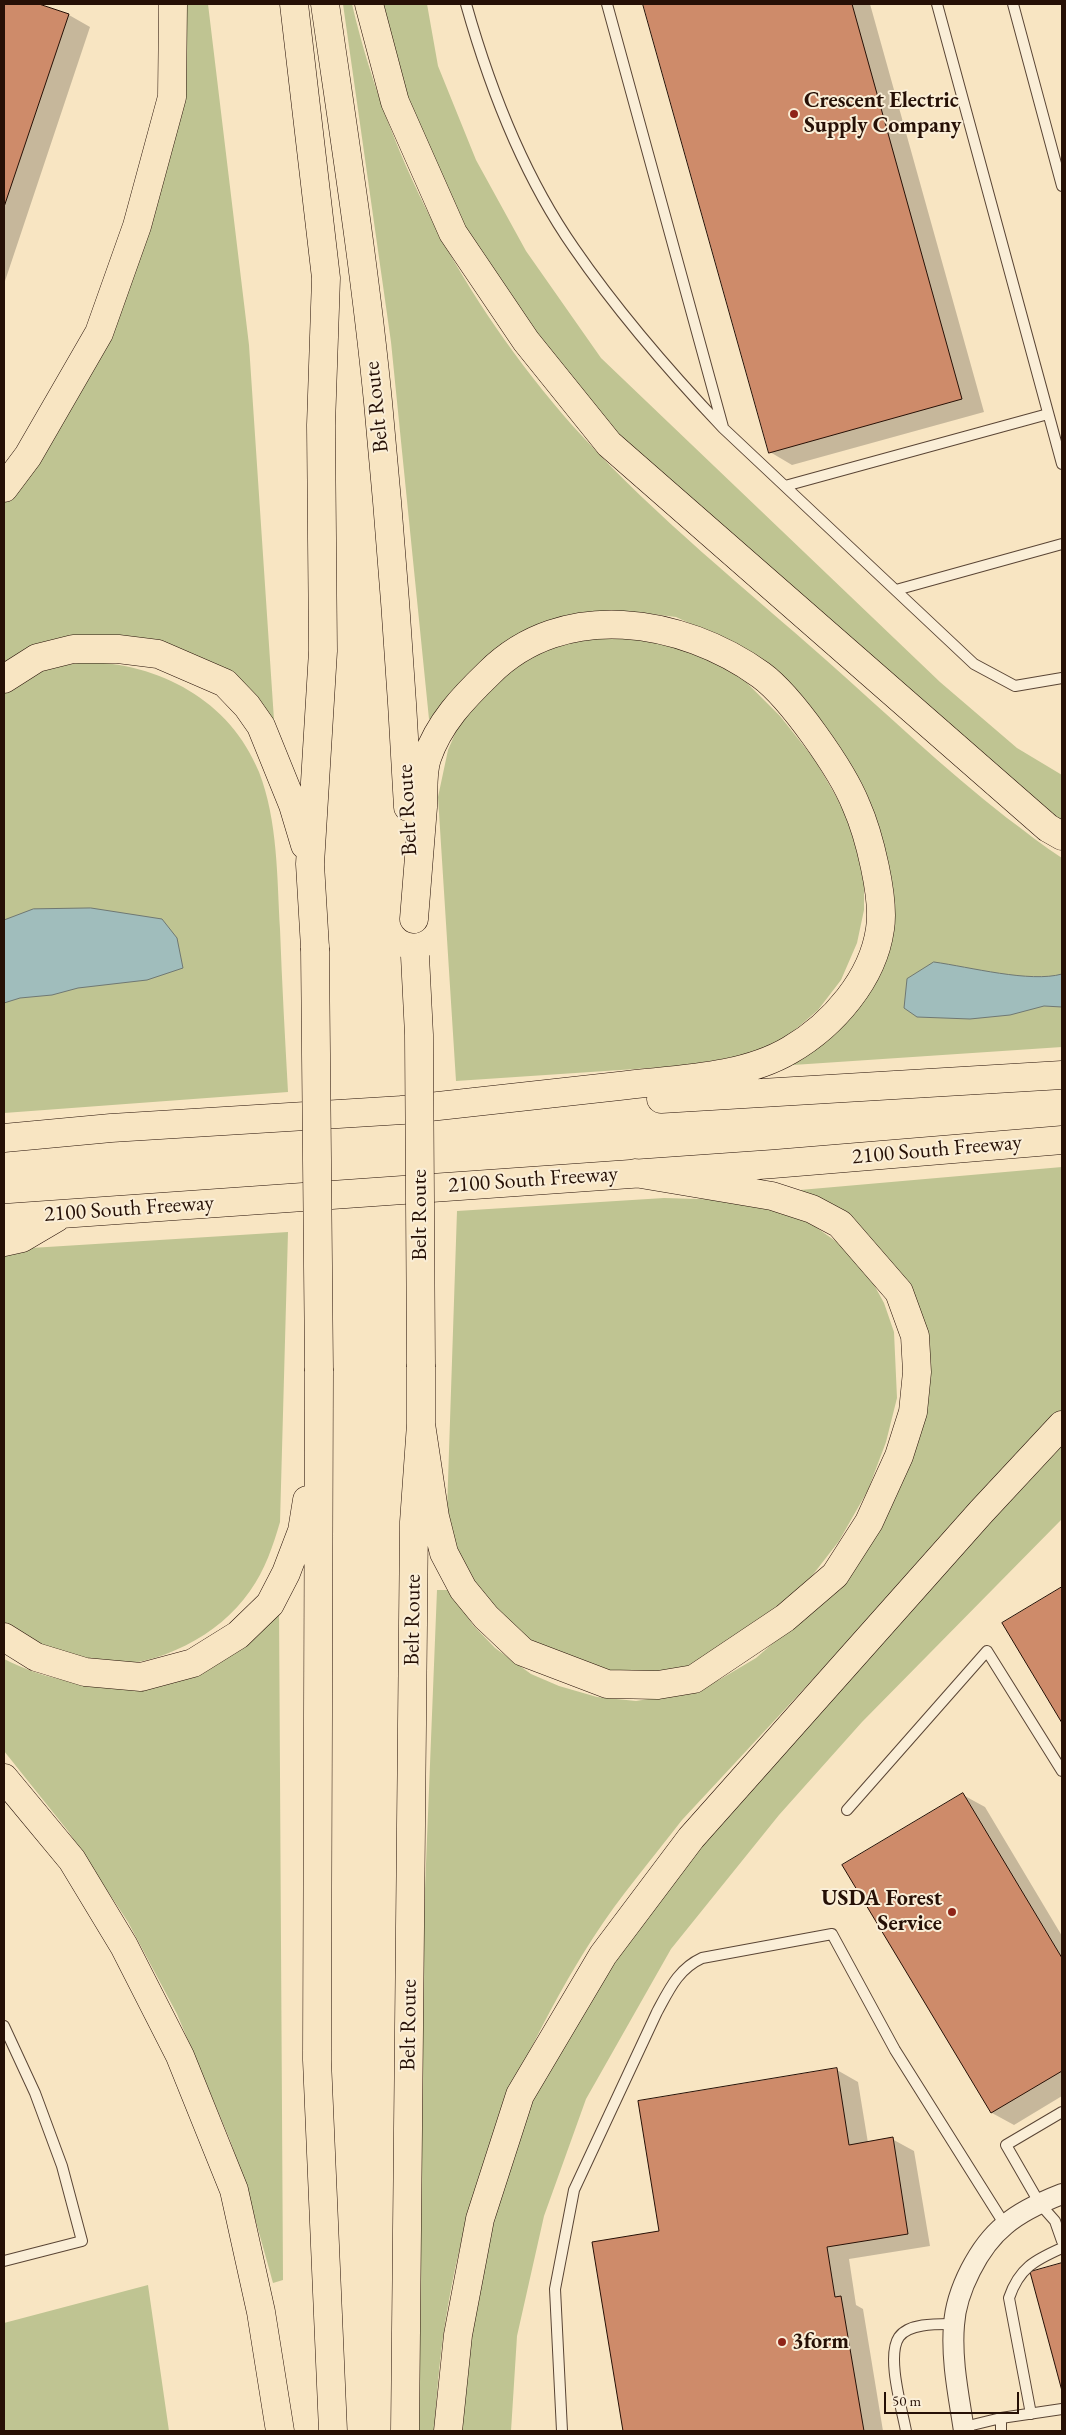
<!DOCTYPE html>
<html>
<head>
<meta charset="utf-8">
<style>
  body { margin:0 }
  #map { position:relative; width:1066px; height:2435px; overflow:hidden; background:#f8e5c2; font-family:"EB Garamond",serif }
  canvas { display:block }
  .frame { position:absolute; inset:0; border:5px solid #261006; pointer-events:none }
  .scale { position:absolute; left:884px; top:2392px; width:135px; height:22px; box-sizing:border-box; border:2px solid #261006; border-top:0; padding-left:6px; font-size:15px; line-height:18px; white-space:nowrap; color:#261006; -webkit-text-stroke:4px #faeed7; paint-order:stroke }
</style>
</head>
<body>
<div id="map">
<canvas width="1066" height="2435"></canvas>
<div class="frame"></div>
<div class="scale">50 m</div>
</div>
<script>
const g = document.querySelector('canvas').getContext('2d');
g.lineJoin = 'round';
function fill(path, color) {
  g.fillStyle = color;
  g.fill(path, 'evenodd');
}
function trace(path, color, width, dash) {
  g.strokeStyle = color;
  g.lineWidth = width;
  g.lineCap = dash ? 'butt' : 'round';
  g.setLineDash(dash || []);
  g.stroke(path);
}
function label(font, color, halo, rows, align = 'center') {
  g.font = font + ' "EB Garamond",serif';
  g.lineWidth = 4;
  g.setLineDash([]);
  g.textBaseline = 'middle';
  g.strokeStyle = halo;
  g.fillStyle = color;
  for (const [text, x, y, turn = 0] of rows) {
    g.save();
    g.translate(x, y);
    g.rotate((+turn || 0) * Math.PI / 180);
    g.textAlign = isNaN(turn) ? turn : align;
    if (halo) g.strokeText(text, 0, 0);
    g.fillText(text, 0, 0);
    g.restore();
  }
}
fill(new Path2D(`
  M185,4H208L249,345L274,720L262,721L166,654L4,663V493L107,317Z
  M343,4H352C390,166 471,314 583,437C657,518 745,588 826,660C886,713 944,769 1007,818C1025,831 1043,846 1062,858V1047L778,1066L860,988L880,845L728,641L676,617L626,611L589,613L441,718L429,719L391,342Z
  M373,4H427L438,66L476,160L526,251L601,358L940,682L1017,748L1062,775V830L570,392L445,205Z
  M582,636L683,642L741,677L780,716L815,760L845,812L857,841L864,878V910L857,943L841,980L818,1010L789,1035L752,1054L680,1066L456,1081L438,797L448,750L461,720L514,664Z
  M85,662C159,663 230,700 259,772C278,821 277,878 280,929C282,984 285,1038 288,1092L4,1113V686L53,667Z
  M1062,1167V1411L682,1820C652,1859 620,1896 593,1938C497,2088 442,2253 435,2431H419V2038L437,1590H450L473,1625L495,1648L531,1674L559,1686L597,1697L636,1701L685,1693L719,1680L756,1658L803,1617L896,1478L917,1324L820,1199L800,1190Z
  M664,1198L730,1200L771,1205L803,1218L841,1245L867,1272L884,1303L894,1332L897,1398L886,1442L868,1490L839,1541L808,1581L776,1614L707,1663L628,1680L548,1659L487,1611L452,1540L447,1511L457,1211Z
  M288,1232L280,1522C273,1546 265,1570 250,1591C214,1643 141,1674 79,1664C59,1660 24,1643 4,1636V1253L15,1249Z
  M1062,1440V1519L862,1722L779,1815L671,1949L586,2099L544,2216L517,2336L511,2431H455L476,2266L531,2095L681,1855Z
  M279,1607L283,2280L273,2283L248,2193L230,2140L177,2014L128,1922L68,1831L4,1751V1659C40,1677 74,1685 115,1685Z
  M148,2285L169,2431H4V2323Z`), '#bfc492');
const water = new Path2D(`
  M91,908L162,919L177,938L183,968L147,980L78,988L52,995L20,998L4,1003V920L33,909Z
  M934,962C970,967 1030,983 1062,974V1007L1044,1006L1010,1015L970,1019L917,1017L904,1008L907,979Z`);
fill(water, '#a0bdbc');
trace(water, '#6f7873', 1);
fill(new Path2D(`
  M4,4H35L69,15L90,27L4,284Z
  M645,4H870L984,412L792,465L770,452Z
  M1062,1589V1720L1004,1624Z
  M963,1795L985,1807L1062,1936V2096L1014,2125L992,2113L844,1866Z
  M837,2070L858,2082L868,2143L892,2139L914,2151L930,2246L849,2259L856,2305L863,2309L883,2431H625L594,2243L661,2232Z
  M1062,2264V2386L1032,2273Z`), '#0003');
const building = new Path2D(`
  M4,4H39L69,14L4,207Z
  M643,4H852L962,399L769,453Z
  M1062,1587V1723L1002,1623Z
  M963,1793L1062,1958V2071L991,2113L842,1865Z
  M837,2068L849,2145L893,2137L908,2234L827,2247L835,2297L841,2296L864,2431H623L592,2242L659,2231L638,2101Z
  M1062,2263V2391L1030,2272Z`);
fill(building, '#ce8b6a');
trace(building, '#261006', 1);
const service = new Path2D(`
  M466,4C490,89 523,175 574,248C618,312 670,372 723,428L974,664L1015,686L1062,678
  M607,4L723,427
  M937,4L1062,464
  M1013,4L1062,186
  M785,486L1048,414
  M896,590L1062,544
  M847,1810L987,1651L1062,1771
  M4,2026L35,2093L62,2166L82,2241L4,2261
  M1062,2112L1006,2145L1040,2204L1055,2221L1062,2241
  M1031,2414L1009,2298C1019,2268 1035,2260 1062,2248
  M964,2427L1001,2418L1062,2409
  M562,2431L555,2289L574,2190L657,2012C669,1990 678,1969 702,1958L832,1934L895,2050L1005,2225
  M906,2431C902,2409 886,2356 899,2337C909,2323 938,2324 954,2324
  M1001,2431V2418`);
const minor = new Path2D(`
  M964,2431C959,2397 951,2360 954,2325C956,2291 979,2246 1005,2225C1020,2212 1044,2201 1062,2194`);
const motorway = new Path2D(`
  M294,4L326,278L321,425L323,651L310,864L315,948
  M325,4C344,136 365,269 378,402C391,537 401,672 408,807
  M369,4L395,102L453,233L526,341L609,444L1048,828L1062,836
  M4,488L28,456L99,333L137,226L172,97L173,4
  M4,679L37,658L73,649H118L158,654L225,683L247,706L261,726L293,805L305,845
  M661,1099L1062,1075
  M402,1110C474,1102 547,1094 619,1086C675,1079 741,1079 790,1050C833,1025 873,979 880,929C885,898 869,834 856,805C842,770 791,697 761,675C682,618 563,599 489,673C463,698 439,723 427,758C422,772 424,791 423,807C420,844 417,882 414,919
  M4,1138L111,1128L419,1109
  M4,1218L773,1164L1062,1140
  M4,1242L22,1238L56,1218
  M319,1371L317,2060L333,2431
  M421,1424L435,1517L444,1553L463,1589L486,1617L523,1652L607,1684L658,1685L694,1679L785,1618L835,1575L869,1522L899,1456L913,1412L917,1372L915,1336L899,1292L840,1224L812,1209L772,1196L635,1173
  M4,1637L36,1657L85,1672L141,1677L193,1663L238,1635L270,1604L286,1573L302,1531L307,1500
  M4,1778L72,1860L124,1946L180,2056L234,2190L261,2312L280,2431
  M405,2431L414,1522L421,1424V1367
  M448,2431L458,2335L480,2219L520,2095L603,1955L691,1838L981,1512L1062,1425`);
trace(service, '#5a4535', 12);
trace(minor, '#5a4535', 22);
trace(motorway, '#261006', 29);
trace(service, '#faeed7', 10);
trace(minor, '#faeed7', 20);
trace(motorway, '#f8e5c2', 28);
const motorwayBridge = new Path2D(`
  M315,948L319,1371
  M415,956L419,1035L421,1367`);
trace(motorwayBridge, '#261006', 29, []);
trace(motorwayBridge, '#f8e5c2', 28);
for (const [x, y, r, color] of [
  [794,114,5,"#8f2418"],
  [952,1912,5,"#8f2418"],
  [782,2342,5,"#8f2418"]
]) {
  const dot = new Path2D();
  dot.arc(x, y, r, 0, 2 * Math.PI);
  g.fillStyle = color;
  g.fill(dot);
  trace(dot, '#faeed7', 2);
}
label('bold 22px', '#261006', '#faeed7', [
  ["Crescent Electric",804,101],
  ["Supply Company",804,126],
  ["USDA Forest",942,1899,"right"],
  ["Service",942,1924,"right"],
  ["3form",792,2342]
], 'left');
label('22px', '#261006', '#faeed7', [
  ["Belt Route",377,407,-96],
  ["Belt Route",408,810,-93],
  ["2100 South Freeway",937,1150,-5],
  ["2100 South Freeway",533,1180,-4],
  ["2100 South Freeway",129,1209,-4],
  ["Belt Route",420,1215,-90],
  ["Belt Route",413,1620,-89],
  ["Belt Route",409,2025,-89]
]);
</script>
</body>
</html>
